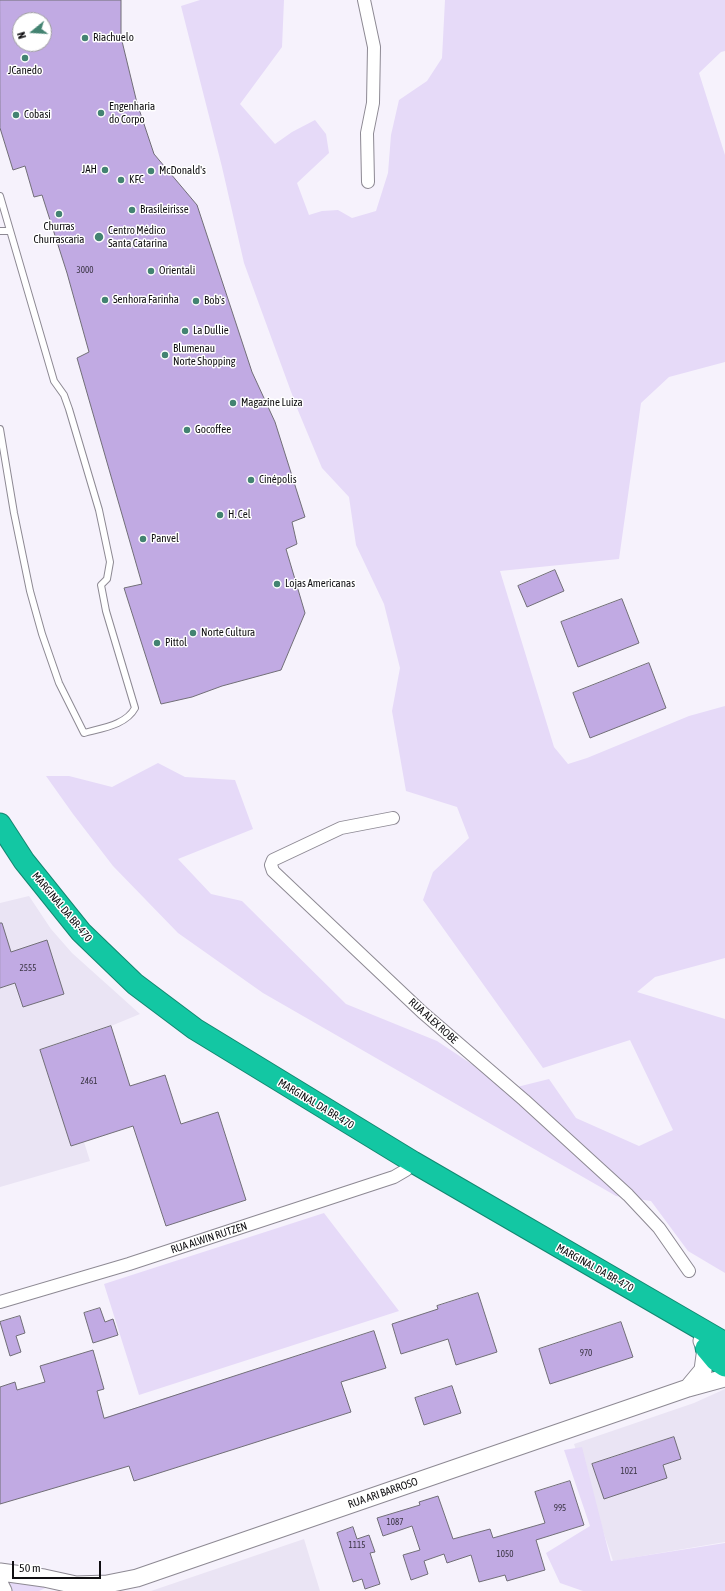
<!DOCTYPE html>
<html>
<head>
<meta charset="utf-8">
<style>
  body { margin:0 }
  #map { position:relative; width:725px; height:1591px; overflow:hidden; background:#f6f2fc; font-family:"Asap Condensed",sans-serif }
  canvas { display:block }
  .north { position:absolute; left:12px; top:12px; width:40px; height:40px; box-sizing:border-box; background:#fff; border:1px solid #9f9fa0; border-radius:50%; rotate:252deg; font-size:11px; font-weight:700; line-height:16px; text-align:center; color:#100f12 }
  .north::after { content:''; display:block; margin:auto; width:14px; height:18px; background:#438371; clip-path:polygon(50% 0,100% 100%,50% 72%,0 100%) }
  .scale { position:absolute; left:12px; top:1561px; width:89px; height:18px; box-sizing:border-box; border:2px solid #100f12; border-top:0; padding-left:5px; font-size:12px; line-height:14px; white-space:nowrap; color:#100f12; -webkit-text-stroke:3px #fff; paint-order:stroke }
</style>
</head>
<body>
<div id="map">
<canvas width="725" height="1591"></canvas>
<div class="north">N</div>
<div class="scale">50 m</div>
</div>
<script>
const g = document.querySelector('canvas').getContext('2d');
g.lineJoin = 'round';
function fill(path, color) {
  g.fillStyle = color;
  g.fill(path, 'evenodd');
}
function trace(path, color, width, dash) {
  g.strokeStyle = color;
  g.lineWidth = width;
  g.lineCap = dash ? 'butt' : 'round';
  g.setLineDash(dash || []);
  g.stroke(path);
}
function label(font, color, halo, rows, align = 'center') {
  g.font = font + ' "Asap Condensed",sans-serif';
  g.lineWidth = 3;
  g.setLineDash([]);
  g.textBaseline = 'middle';
  g.strokeStyle = halo;
  g.fillStyle = color;
  for (const [text, x, y, turn = 0] of rows) {
    g.save();
    g.translate(x, y);
    g.rotate((+turn || 0) * Math.PI / 180);
    g.textAlign = isNaN(turn) ? turn : align;
    if (halo) g.strokeText(text, 0, 0);
    g.fillText(text, 0, 0);
    g.restore();
  }
}
fill(new Path2D(`
  M29,896L51,929L72,953L140,1014L111,1026L40,1050L71,1146L84,1142L90,1161L0,1187V903Z
  M725,1389V1542L613,1561L574,1444L694,1403Z
  M304,1539L320,1591H151Z`), '#eae4f4');
fill(new Path2D(`
  M200,0H284L282,47L240,104L275,144L292,132L315,120L326,134L329,153L297,183L309,215L322,211L338,210L352,218L376,211L388,173L391,135L399,100L427,81L442,58L445,0H725V51L721,52L699,73L725,155V362L669,377L641,403L619,559L500,571L554,747L568,764L587,758L689,716L725,706V958L655,977L637,992L725,1019V1273L688,1251L651,1201L616,1196L263,993L178,933L113,866L73,814L46,776H69L112,787L158,763L185,777L235,780L253,829L178,859L211,894L242,901L346,1004L437,1041L509,1089L549,1079L576,1118L639,1146L673,1130L630,1040L543,1068L423,900L433,872L469,838L457,807L406,791L392,711L400,668L384,604L356,545L349,497L322,468L297,408L244,263L222,167L181,6Z
  M324,1213L399,1311L139,1395L104,1284Z
  M582,1447L611,1561L725,1543V1591H583L560,1583L546,1553L590,1526L564,1450Z
  M6,1578L52,1585L39,1591H11Z`), '#e6daf8');
const building = new Path2D(`
  M0,0H121V37L137,103L154,154L197,205L252,372L275,422L305,517L292,522L297,544L286,549L305,613L281,670L222,686L192,697L161,704L124,588L142,584L77,358L89,352L67,273L42,195L34,197L25,166L13,170L0,128ZM20,20H44V44H20Z
  M555,570L564,591L527,607L518,586Z
  M622,599L639,643L578,667L561,622Z
  M649,663L666,708L590,738L573,693Z
  M0,923H2L11,952L47,940L64,994L23,1007L15,983L0,988Z
  M111,1026L130,1086L165,1075L181,1124L218,1112L246,1200L166,1226L133,1126L71,1146L40,1050Z
  M478,1293L497,1352L456,1365L448,1339L401,1354L392,1324L438,1309L437,1306Z
  M100,1308L105,1322L113,1319L118,1335L93,1343L84,1313Z
  M20,1316L25,1333L16,1336L21,1352L10,1356L0,1322Z
  M621,1322L633,1357L550,1384L539,1349Z
  M374,1331L386,1368L341,1382L351,1412L134,1481L129,1466L0,1504V1387L15,1382L17,1390L45,1382L40,1366L93,1350L104,1389L97,1391L104,1418Z
  M452,1386L461,1413L424,1425L415,1398Z
  M674,1437L681,1459L663,1465L667,1478L604,1499L592,1464Z
  M570,1481L584,1525L536,1540L545,1570L507,1581L505,1575L479,1582L471,1555L447,1563L444,1554L424,1561L428,1574L411,1580L403,1555L420,1550L412,1526L383,1536L377,1518L420,1505L419,1502L438,1496L453,1539L490,1529L493,1538L545,1523L535,1492Z
  M353,1527L357,1539L369,1535L375,1552L370,1553L380,1584L365,1589L362,1579L353,1582L337,1533Z`);
fill(building, '#c1aae3');
trace(building, '#716e77', 1);
const lane = new Path2D(`
  M0,196L54,381L64,395L69,409L99,510L110,562L107,579L101,585L106,611L135,708C126,725 102,728 84,733L59,683L42,634L30,591L14,513L0,429
  M0,231H10`);
const street = new Path2D(`
  M364,0L374,47L373,103L367,133L368,182
  M393,818L341,828L273,860L271,865L273,871L422,1012L524,1100L628,1195L659,1228L689,1271
  M0,1302L129,1264L394,1177L406,1170L413,1162`);
const secondary = new Path2D(`
  M688,1388L703,1370L706,1348L702,1341
  M0,1572L44,1578L76,1585L107,1584L137,1578L688,1388L725,1378
  M0,1585L3,1591`);
const highway = new Path2D(`
  M0,824L24,861L81,932L135,984L195,1029L413,1162L725,1343
  M706,1348L716,1360L725,1366`);
trace(lane, '#8d8993', 8);
trace(street, '#8d8993', 14);
trace(secondary, '#8d8993', 19);
trace(highway, '#128770', 23);
trace(lane, '#fff', 6);
trace(street, '#fff', 12);
trace(secondary, '#fff', 17);
trace(highway, '#13c7a3', 21);
for (const [x, y, r, color] of [
  [85,38,4,"#438371"],
  [25,58,4,"#438371"],
  [101,113,4,"#438371"],
  [16,115,4,"#438371"],
  [105,170,4,"#438371"],
  [151,171,4,"#438371"],
  [121,180,4,"#438371"],
  [132,210,4,"#438371"],
  [59,214,4,"#438371"],
  [99,237,5,"#438371"],
  [151,271,4,"#438371"],
  [105,300,4,"#438371"],
  [196,301,4,"#438371"],
  [185,331,4,"#438371"],
  [165,355,4,"#438371"],
  [233,403,4,"#438371"],
  [187,430,4,"#438371"],
  [251,480,4,"#438371"],
  [220,515,4,"#438371"],
  [143,539,4,"#438371"],
  [277,584,4,"#438371"],
  [193,633,4,"#438371"],
  [157,643,4,"#438371"]
]) {
  const dot = new Path2D();
  dot.arc(x, y, r, 0, 2 * Math.PI);
  g.fillStyle = color;
  g.fill(dot);
  trace(dot, '#fff', 1.5);
}
label('9px', '#3c3646', null, [
  ["3000",85,270],
  ["2555",28,968],
  ["2461",89,1081],
  ["970",586,1353],
  ["1021",629,1471],
  ["995",560,1508],
  ["1087",395,1522],
  ["1115",357,1545],
  ["1050",505,1554]
]);
label('11px', '#100f12', '#fff', [
  ["Riachuelo",93,38],
  ["JCanedo",25,71,"center"],
  ["Engenharia",109,107],
  ["do Corpo",109,120],
  ["Cobasi",24,115],
  ["JAH",97,170,"right"],
  ["McDonald's",159,171],
  ["KFC",129,180],
  ["Brasileirisse",140,210],
  ["Churras",59,227,"center"],
  ["Churrascaria",59,240,"center"],
  ["Centro Médico",108,231],
  ["Santa Catarina",108,244],
  ["Orientali",159,271],
  ["Senhora Farinha",113,300],
  ["Bob's",204,301],
  ["La Dullie",193,331],
  ["Blumenau",173,349],
  ["Norte Shopping",173,362],
  ["Magazine Luiza",241,403],
  ["Gocoffee",195,430],
  ["Cinépolis",259,480],
  ["H. Cel",228,515],
  ["Panvel",151,539],
  ["Lojas Americanas",285,584],
  ["Norte Cultura",201,633],
  ["Pittol",165,643]
], 'left');
label('11px', '#100f12', '#fff', [
  ["MARGINAL DA BR-470",62,907,50],
  ["RUA ALEX ROBE",433,1021,42],
  ["MARGINAL DA BR-470",316,1104,31],
  ["RUA ALWIN RUTZEN",209,1238,-18],
  ["MARGINAL DA BR-470",595,1268,29],
  ["RUA ARI BARROSO",383,1493,-19]
]);
</script>
</body>
</html>
